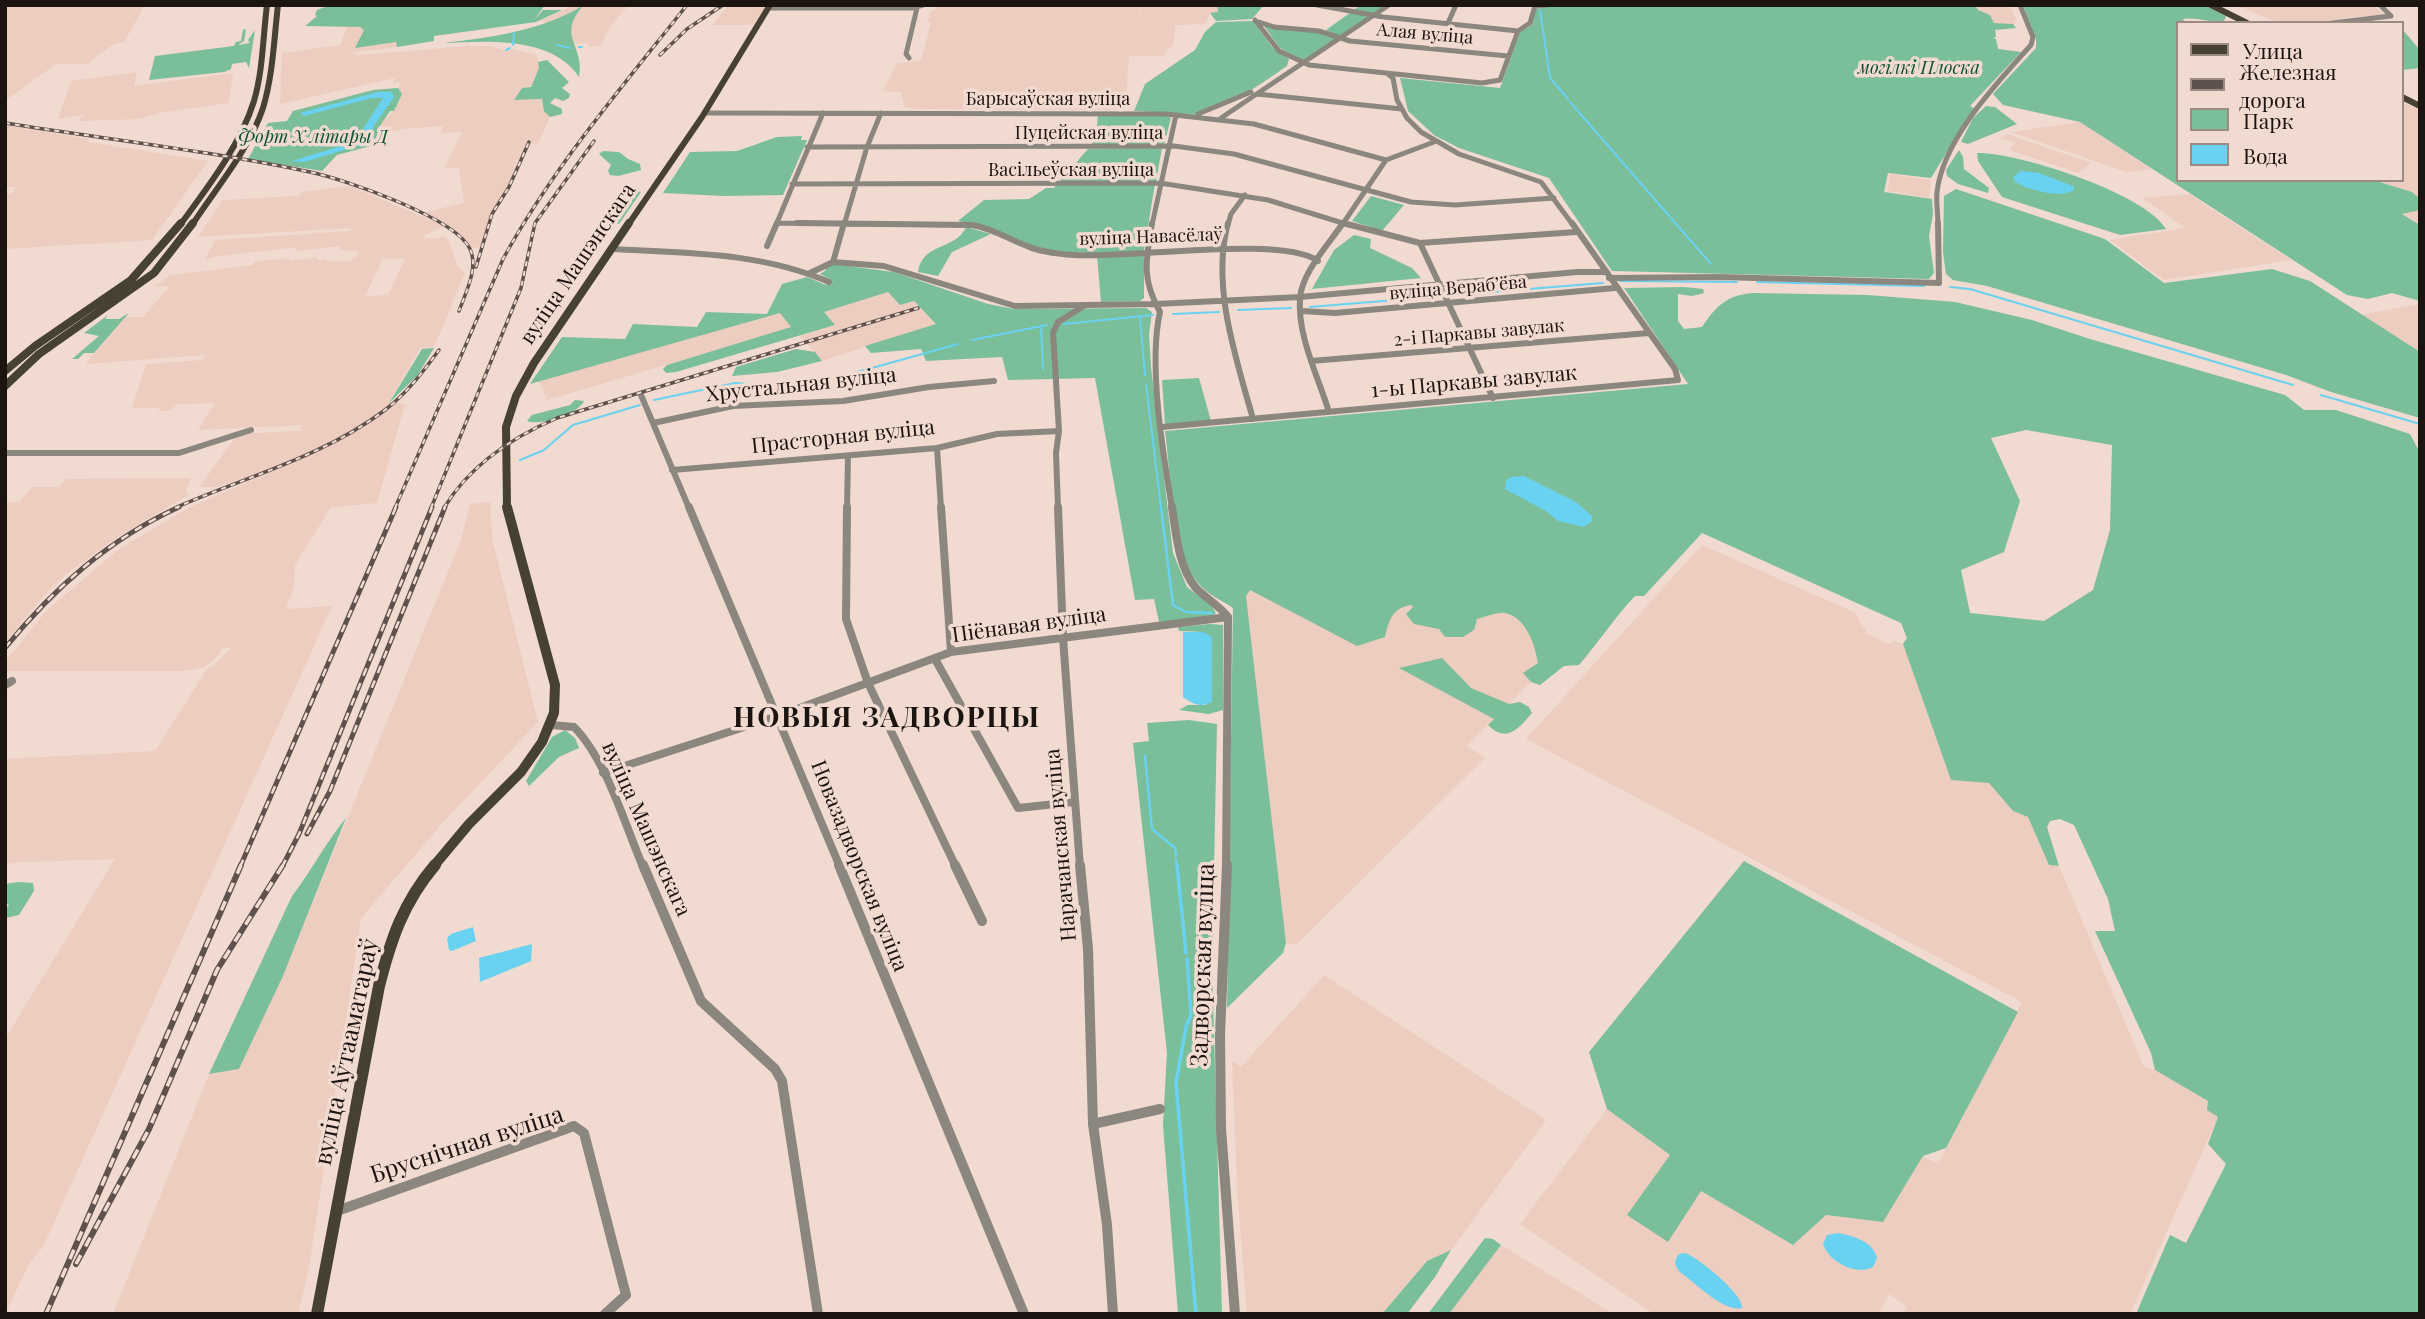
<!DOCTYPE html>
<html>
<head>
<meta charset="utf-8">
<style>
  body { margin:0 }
  #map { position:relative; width:2425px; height:1319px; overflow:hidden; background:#f1dad0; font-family:"Playfair Display",serif }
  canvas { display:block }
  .frame { position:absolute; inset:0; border:7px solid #1c1410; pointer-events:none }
  .legend { position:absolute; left:2176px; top:21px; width:228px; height:161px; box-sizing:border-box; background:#f1dad0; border:2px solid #9c8b83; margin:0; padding:9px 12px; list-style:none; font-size:21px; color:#1c1410 }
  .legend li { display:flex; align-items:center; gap:14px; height:35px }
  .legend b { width:35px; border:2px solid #9c8b83 }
</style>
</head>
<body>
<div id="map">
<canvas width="2425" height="1319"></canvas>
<div class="frame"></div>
<ul class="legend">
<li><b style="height:9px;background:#474133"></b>Улица</li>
<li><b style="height:9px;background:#5f524c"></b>Железная дорога</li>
<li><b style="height:19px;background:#7bbe9a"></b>Парк</li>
<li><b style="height:19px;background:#6ad2f1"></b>Вода</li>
</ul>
</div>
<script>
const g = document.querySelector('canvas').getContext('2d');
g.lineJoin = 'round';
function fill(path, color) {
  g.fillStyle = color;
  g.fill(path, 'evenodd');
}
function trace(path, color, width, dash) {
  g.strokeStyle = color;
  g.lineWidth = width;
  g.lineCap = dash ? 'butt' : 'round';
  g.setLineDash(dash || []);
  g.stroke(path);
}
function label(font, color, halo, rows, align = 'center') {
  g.font = font + ' "Playfair Display",serif';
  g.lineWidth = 7;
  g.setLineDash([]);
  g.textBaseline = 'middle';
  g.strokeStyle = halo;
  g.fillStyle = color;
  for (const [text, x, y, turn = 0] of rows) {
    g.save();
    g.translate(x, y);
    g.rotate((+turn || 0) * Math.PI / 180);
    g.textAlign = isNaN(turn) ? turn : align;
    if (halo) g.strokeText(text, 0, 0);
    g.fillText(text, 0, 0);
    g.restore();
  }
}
fill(new Path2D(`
  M5,5H145L124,42L113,44L88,64H56L5,101Z
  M574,5H629L612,24L600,46L589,47L587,43L572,44L565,31L540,21Z
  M728,5H766L756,25H713Z
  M937,5H1139L1140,17L1141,5H1217L1218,13H1210L1205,24L1175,25L1174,43L1163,56H1129L1126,98L1116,110L917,109L905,107L901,92L883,91L897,63L921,61L931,22L928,21L931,11L935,10Z
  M1975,5H2009L2017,20H2014L2016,24L1994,23L1990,15L1978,10Z
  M2237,5H2372L2385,15L2349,17L2317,23H2279Z
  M347,27H360L364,29L356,47L396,42L397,47L352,53L358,55L469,46H489L507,51L512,49L537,55L539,68L530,87L522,88L514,100L542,99L551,115L538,143L530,144L522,159L516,160L512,179L491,214L481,247L471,248L451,227L426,212L464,203L459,168H444L462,132L441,133L443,126L403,129L379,135L377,131L382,121L394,111L402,95L398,88L401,82L393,83L395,78L280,104L282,53L340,45Z
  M137,72L134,86L233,73L229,103L164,112L139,119L78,121L85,115L58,119L71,81Z
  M2402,102L2420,110V224L2349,180H2402Z
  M2080,122L2151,169L2126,172L2011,132Z
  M5,125L89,139L88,142L208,161L152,240L5,249V194H12L16,187H5Z
  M2007,134L2091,163L2079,173L2009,150L2015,143L2001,138Z
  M1890,174L1931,180L1929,198L1888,191Z
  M350,186L444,226L425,235L424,239L445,237L449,241L457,266L465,273L434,347L420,348L389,402L405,404L377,503L331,507L295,565L294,586L286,609L332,606L43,1247L30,1262L5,1314V1039L115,859L5,863V759L155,751L207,669L215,664L231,648L223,647L214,660L204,667L186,671H5V662L47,610L119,549L192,506L267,474L264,471L217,487H199L238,434L299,431L303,425L198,430L215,403L178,404L169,411H158L160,408H132L146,364L203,360L206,355L85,364L126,317H143L170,286L154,287L170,275L253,265L254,262L288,258L290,261L317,257V260L326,259V261L349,262L356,257L359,251L341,250V246L295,251L298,247L219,256L204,260L216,240L349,231L353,228L198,237L223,200L298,196L302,192ZM383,258L405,259L388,295L365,296Z
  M2189,194L2207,206L2291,260L2164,280L2110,240L2185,228L2143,198Z
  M888,292L913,301L936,324L822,361L800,336L835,325L823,312Z
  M2420,304V353L2360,315Z
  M781,312L791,328L547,400L539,381Z
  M191,478L185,492L190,494L119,536L69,572L47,592L5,643V502H19L32,487H59L66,479Z
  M490,502L492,538L538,722L447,818L361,918L309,1268L298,1314H113L209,1074L239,1069L283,976L461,540L470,504Z
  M1687,526L1467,746L1485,758L1296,945L1286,943L1246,596L1250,590Z
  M1702,545L1854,612L1868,634L1889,644L1894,641L1903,644L1951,780L1989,782L2013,811L2028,817L2049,865L2059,866L2144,1067L2155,1070L2208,1101L2218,1117L2130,1314H1903L1907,1306L1889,1294L1879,1314H1654L1520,1224L1607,1109L1670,1155L1668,1241L1701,1191L1793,1245L1826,1215L1883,1222L1923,1156L1938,1164L2022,1002L1526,739Z
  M1324,975L1546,1120L1451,1250L1427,1261L1382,1314H1247L1237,1186L1232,1061L1241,1067Z
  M1501,1245L1580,1293L1612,1314H1449Z`), '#eccdbf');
fill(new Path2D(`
  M330,5H545L534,20L543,10H562L536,22L434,36V41L397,47L396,42L355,48L364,30L360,27L305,26L317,16L315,15L317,10Z
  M584,5C555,36 586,46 579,77C553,36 486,41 444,43C493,37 541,31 584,5Z
  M1217,5H1264L1252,19L1216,21L1210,13L1218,12Z
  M1361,5H1387L1340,37L1326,30Z
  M1550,5H1975L1978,10L1990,15L1994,23L2013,24L2016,28L1995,30L1996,37L1993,38L1996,39L1998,49L2021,52L1970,106L1974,108L1931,178L1888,173L1884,192L1932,199L1933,214L1929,236L1934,273L1929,279L1612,271L1549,178L1459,148L1434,135L1408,111L1400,78L1500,88L1520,32L1532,25L1536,9Z
  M2023,5H2205L2226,16L2224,21C2209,23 2197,17 2183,19L2185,23H2178V180H2373L2412,192L2420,199V210L2402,214L2420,225V301L2392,293L2368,299L2347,295L2080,122L2003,105L1993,94L2036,48V39Z
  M1253,21L1273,48L1289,59L1287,66C1262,83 1220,114 1189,115C1171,115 1152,111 1134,111L1145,84L1195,50L1205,32L1216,22Z
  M1264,26L1320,32L1337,38L1303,61L1280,48Z
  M246,29L244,41L238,45L250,43L248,40L255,30L249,68L246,62L232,64L231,69L224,72L149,80L155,56L234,46L236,42L241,41L243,30Z
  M2402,29L2420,50V68L2402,70Z
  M547,60L569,82L562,88L570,94L569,98L563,101L555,98L550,103L562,109V114L550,117L544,111L542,99L514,100L522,88L531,87L539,68L538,62Z
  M398,88L402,94L394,111H390L377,130L379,135H383L378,144L337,155L322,171L248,159L268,123L287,121L293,111L373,90Z
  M1986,106L1995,107L2017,124L1968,144L1961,142L1973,118Z
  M1098,114L1167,116L1171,118L1164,145L1090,146L1105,127L1097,126Z
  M802,136L801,140H807L783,195L724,196L663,193L690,152L737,151L777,137Z
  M1088,149L1162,148L1156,181L1059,182Z
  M1959,150L1963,157L1964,169L1989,188L1988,193L1958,184L1947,176L1946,170Z
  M603,151L619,152L628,159L640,164L641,170L618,176L610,175L608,171L611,165L599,154Z
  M1977,153C2017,152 2145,193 2166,229L2120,235L2002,197L1978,161Z
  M1155,184L1144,250L1139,252C1103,253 1066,255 1031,246C1006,239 984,225 958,221L984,200L1029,199L1046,188H1054L1056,185Z
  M1956,189L2105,239L2164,283L2272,269L2310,281L2420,352V418L2331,392L2286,375L1987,286L1953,280L1946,274L1943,252L1944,196Z
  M634,191L641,192L619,224L609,222V209L614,198Z
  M1371,196L1404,205L1382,231L1352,221Z
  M966,227L991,234L952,252L938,276L918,272C922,242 957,250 966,227Z
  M1354,235L1371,239L1370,248L1412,268L1421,278L1312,289L1334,250Z
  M1144,255V298L1140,301L1101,302L1097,256Z
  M833,264L894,272L988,304L1014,309L1146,308L1152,312L1149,334L1151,367L1173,553L1187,587L1211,605L1216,613L1212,616L1159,622L1154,599L1135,600L1095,378L1008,380L1002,357L926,361L921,349L871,353L865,346L936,324L914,301L900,305L888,292L824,312L835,325L676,372L666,373L663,369L667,365L791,327L780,313L530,384L562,337L625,339L633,324L697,327L706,312L767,314L782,284L807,277L826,285L833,281L820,274L826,270L823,267Z
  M1684,287L1703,289L1704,293L1692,296L1678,294V321L1684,329L1702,327C1716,306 1727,295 1753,293L1868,295L1955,302L2032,320L2090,339L2285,395L2304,410H2336L2410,434L2420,453V1314H2136L2170,1235L2186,1243L2226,1164L2208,1144L2218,1117L2207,1110L2208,1101L2155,1070L2151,1053L2095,931H2115L2108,899L2074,825L2060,819L2050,821L2047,827L2059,866L2049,865L2028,817L2013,811L1989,783L1951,780L1903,644L1907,638L1901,623L1702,533L1644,596H1635C1614,618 1599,642 1579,665L1564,666L1540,685L1531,682L1523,673L1538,663C1535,645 1526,617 1505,613C1497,612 1485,617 1477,619L1474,630L1463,637H1445L1439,629L1414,624L1406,614L1413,607L1411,605C1392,608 1389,620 1385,637L1357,646L1250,590L1246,596L1286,943L1283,953L1227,1008L1233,608C1221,600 1207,594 1198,583C1173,554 1170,469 1165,431L1688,384L1624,288ZM2026,430L2112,445L2110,530L2093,590L2044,621L1970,613L1961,570L2004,552L2020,501L1991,438Z
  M129,313L94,353H84L78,359H72L99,336L84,333L108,315L105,319H119Z
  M434,348L417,376L389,403L422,349Z
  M796,349L815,352L822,361L777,372L732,376L736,367Z
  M1199,378L1211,421L1165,425L1162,380Z
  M575,400L584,401C577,415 541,426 527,421L532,415L570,405Z
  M1210,624L1223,625V710L1209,714L1179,710L1188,705H1206L1203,632L1179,631L1178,627Z
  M1442,658L1471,688L1509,704L1520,702L1529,707L1532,713C1519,728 1507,744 1488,725L1494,719L1399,668Z
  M1189,720L1217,724L1212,963L1222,1314H1178L1163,1125L1167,1053L1133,743L1149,741L1147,723Z
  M565,730L575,738L579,748L559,757L529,786L526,781L552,737Z
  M346,818L283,976L239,1069L209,1074L292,896C312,870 326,842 346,818Z
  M1744,861L2018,1012L1946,1148L1923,1156L1883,1222L1826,1215L1793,1245L1701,1191L1668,1242L1627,1215L1670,1155L1607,1109L1589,1052Z
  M18,882L33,883L34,891L19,915L6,918L5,910L9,905L5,902V884Z
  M1485,1238L1493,1239L1501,1245L1449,1314H1428Z
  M1451,1250L1435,1277L1407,1314H1382L1427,1261Z`), '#7bbe9a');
fill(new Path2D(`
  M378,92H392L394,97L373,127L374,138L371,142L304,162L292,161L365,139L367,135L363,129L383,98H372L304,116L300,113Z
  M2021,171L2039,173L2073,186L2074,190C2061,199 2029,190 2015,182L2013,177Z
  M1524,476L1576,502L1592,516V521L1584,527L1558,521L1546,511L1505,489L1506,480L1512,477Z
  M1183,632H1203L1212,637V702C1200,708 1193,704 1183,697Z
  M473,927L476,941L452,951L449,950L447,938L451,934Z
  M532,944L531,961L480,982L479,958Z
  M1838,1233C1853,1236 1873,1241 1877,1258L1873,1267C1856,1276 1829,1262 1823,1244L1827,1235Z
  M1686,1253C1699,1259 1744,1294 1742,1308C1725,1313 1694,1282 1680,1272C1674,1265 1674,1261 1679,1254Z`), '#6ad2f1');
trace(new Path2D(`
  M1540,10L1550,78L1568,99
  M513,45L514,33
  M557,45L570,48
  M579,47H582
  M506,50L510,48
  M1570,102L1711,264
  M1620,281L1737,282
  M1757,282L1924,286
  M1950,287L1970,289L2293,385
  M1453,295L1603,283
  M1310,307L1432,297
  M1238,310L1291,308
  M1173,314L1219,312
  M1140,317L1145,375
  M1064,324L1153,315
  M1041,328L1043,369
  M972,340L1047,325
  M1146,384L1161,508
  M2321,395L2420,424
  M654,400L735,383L750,384L775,395L958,344
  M520,460L544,450L573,425L640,405`), '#6ad2f1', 2);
trace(new Path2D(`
  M1161,507L1173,605L1186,612L1212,613
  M1145,756L1152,829L1175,848L1176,856
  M1176,860L1177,867`), '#6ad2f1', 2.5);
trace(new Path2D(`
  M1177,865L1186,953
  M1187,959L1191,1015L1186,1027L1176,1083L1196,1314`), '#6ad2f1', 3.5);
trace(new Path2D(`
  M1317,5L1383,17L1518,31
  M768,8H913L923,5
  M1255,20L1279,51L1309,65L1482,83L1500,80L1518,31
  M1259,22L1274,27L1319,31L1350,41L1508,56
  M1448,23L1456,5
  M2332,23L2391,16L2380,5
  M1518,31L1530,23L1535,6L1547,5
  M909,58L906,54L917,8
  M1388,74L1393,78L1397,100L1407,118L1421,132L1459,154L1541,182L1573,225
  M1257,94L1402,109
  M705,113L1166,114L1254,124L1386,160
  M1198,114L1251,92
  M1221,118L1389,5
  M807,147L1174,146L1234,154L1411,202L1455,205L1554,198
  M792,184L1160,183L1268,200L1349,225
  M777,223L967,225
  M776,225L823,113
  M844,225L867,147L881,113
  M1152,225L1176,115
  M1228,225L1231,214L1245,195
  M1342,225L1386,160L1434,142
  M1938,225C1938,214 1936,202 1937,192C1943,139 1997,83 2031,45L2033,37L2020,5`), '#8b877f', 5);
trace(new Path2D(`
  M797,223L972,225C992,228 1008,239 1027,246C1040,252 1059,254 1074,255C1125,259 1283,235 1318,261
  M1152,223C1146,260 1141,278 1160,312C1148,364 1163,454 1172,508
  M1228,223C1211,286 1236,358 1253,419
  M1343,223L1420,243L1576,232
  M1420,243L1493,398
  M767,246L777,223
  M612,249C686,253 760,252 829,282
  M833,262L844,223
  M810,273L833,262L884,266L1015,306L1156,304L1300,297L1577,272H1604
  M1609,278L1719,277L1939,283L1938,223
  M1302,311L1335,313L1615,288
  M1311,361L1649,333
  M641,395L689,508
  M1329,412C1318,376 1297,335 1300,298C1302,272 1329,244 1343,223
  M653,423L733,406L843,401L929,387L994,381
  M1162,427L1678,380L1675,369L1572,223
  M937,448L941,508
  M5,453H179L251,430
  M672,470L937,448L997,434L1059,431
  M847,508L848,456
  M1058,508L1056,453L1059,431L1053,333L1058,322L1084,306`), '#8b877f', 6);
trace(new Path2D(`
  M689,507L840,867
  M847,507L846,619L868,683L956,867
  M941,507L951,652
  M1058,507L1063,638L1080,867
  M935,659L1018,808L1074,802
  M5,685L12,681
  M551,725L574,727C606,759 625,825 643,867
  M603,773L778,716L951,652L1228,617C1219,605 1205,598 1195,587C1178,565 1176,533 1172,507
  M1226,867L1228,617`), '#8b877f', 8);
trace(new Path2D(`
  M643,865L701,1001L775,1069L782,1081L818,1314
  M839,865L1024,1314
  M955,865L982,921
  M1080,865L1088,949L1093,1124L1107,1225L1113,1314
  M1227,865L1220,1035L1221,1129L1235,1314
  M1093,1124L1160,1109
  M337,1211L574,1126L584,1133L626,1295L605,1314`), '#8b877f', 10);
trace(new Path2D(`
  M2211,5L2247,23
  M2402,97L2420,106
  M180,225C207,188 240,146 254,101C263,70 263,36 267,5
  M192,225C216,188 249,150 263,108C273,75 274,39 278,5
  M628,225L702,117L770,5`), '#474133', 6);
trace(new Path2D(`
  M5,371L35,346L131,280L181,223
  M5,386L39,354L154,273L193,223
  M507,508L506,427L516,396L534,363L629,223`), '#474133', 8);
trace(new Path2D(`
  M433,867L469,824L521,772L542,742L554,713L555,685L507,507`), '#474133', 10);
trace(new Path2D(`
  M317,1314L379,986C391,939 403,903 435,865`), '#474133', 12);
const railFar2 = new Path2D(`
  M660,55L687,29L723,5
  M5,123C106,139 210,151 310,172C344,179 456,218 470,249C479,268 465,294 459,311
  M476,267L492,214L509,187L529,142
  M175,508C245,477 323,457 385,410C407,393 423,372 439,350
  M395,508L503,259C554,166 622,87 687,5
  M431,508L521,288L535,223L594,141
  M444,508C469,466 513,437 557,418L918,308`);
const railFar1 = new Path2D(`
  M5,648C54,588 109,539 179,507
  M307,834L330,791L445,507
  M240,867L396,507
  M282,867L299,834L432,507`);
const rail = new Path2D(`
  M76,1264L149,1129L217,970L283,865
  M46,1314L241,865`);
trace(railFar2, '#5f524c', 3.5);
trace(railFar1, '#5f524c', 5);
trace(rail, '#5f524c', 6);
trace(railFar2, '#f1dad0', 2, [5]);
trace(railFar1, '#f1dad0', 2.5, [8]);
trace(rail, '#f1dad0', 3.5, [10]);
label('18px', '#1c1410', '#f1dad0', [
  ["Алая вуліца",1425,34,5],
  ["Барысаўская вуліца",1048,99],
  ["Пуцейская вуліца",1089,133],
  ["Васільеўская вуліца",1071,170],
  ["вуліца Навасёлаў",1151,237,-2],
  ["вуліца Верабʼёва",1458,288,-5],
  ["2-і Паркавы завулак",1479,333,-5]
]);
label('italic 18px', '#0c5134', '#f1dad0', [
  ["могілкі Плоска",1919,68],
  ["Форт X літары Д",313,137]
]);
label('21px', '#1c1410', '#f1dad0', [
  ["вуліца Машэнскага",578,264,-56],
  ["1-ы Паркавы завулак",1474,382,-5],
  ["Хрустальная вуліца",801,385,-6],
  ["Прасторная вуліца",843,437,-6],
  ["Піёнавая вуліца",1029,625,-8],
  ["вуліца Машэнскага",646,829,66],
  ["Нарачанская вуліца",1061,845,-95],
  ["Новазадворская вуліца",859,866,68]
]);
label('24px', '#1c1410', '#f1dad0', [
  ["Задворская вуліца",1203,965,-88],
  ["вуліца Аўтааматараў",347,1052,-78],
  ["Бруснічная вуліца",467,1145,-18]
]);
g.letterSpacing = '2px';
label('bold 28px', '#1c1410', '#f1dad0', [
  ["НОВЫЯ ЗАДВОРЦЫ",887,718]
]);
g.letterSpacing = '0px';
</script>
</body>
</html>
